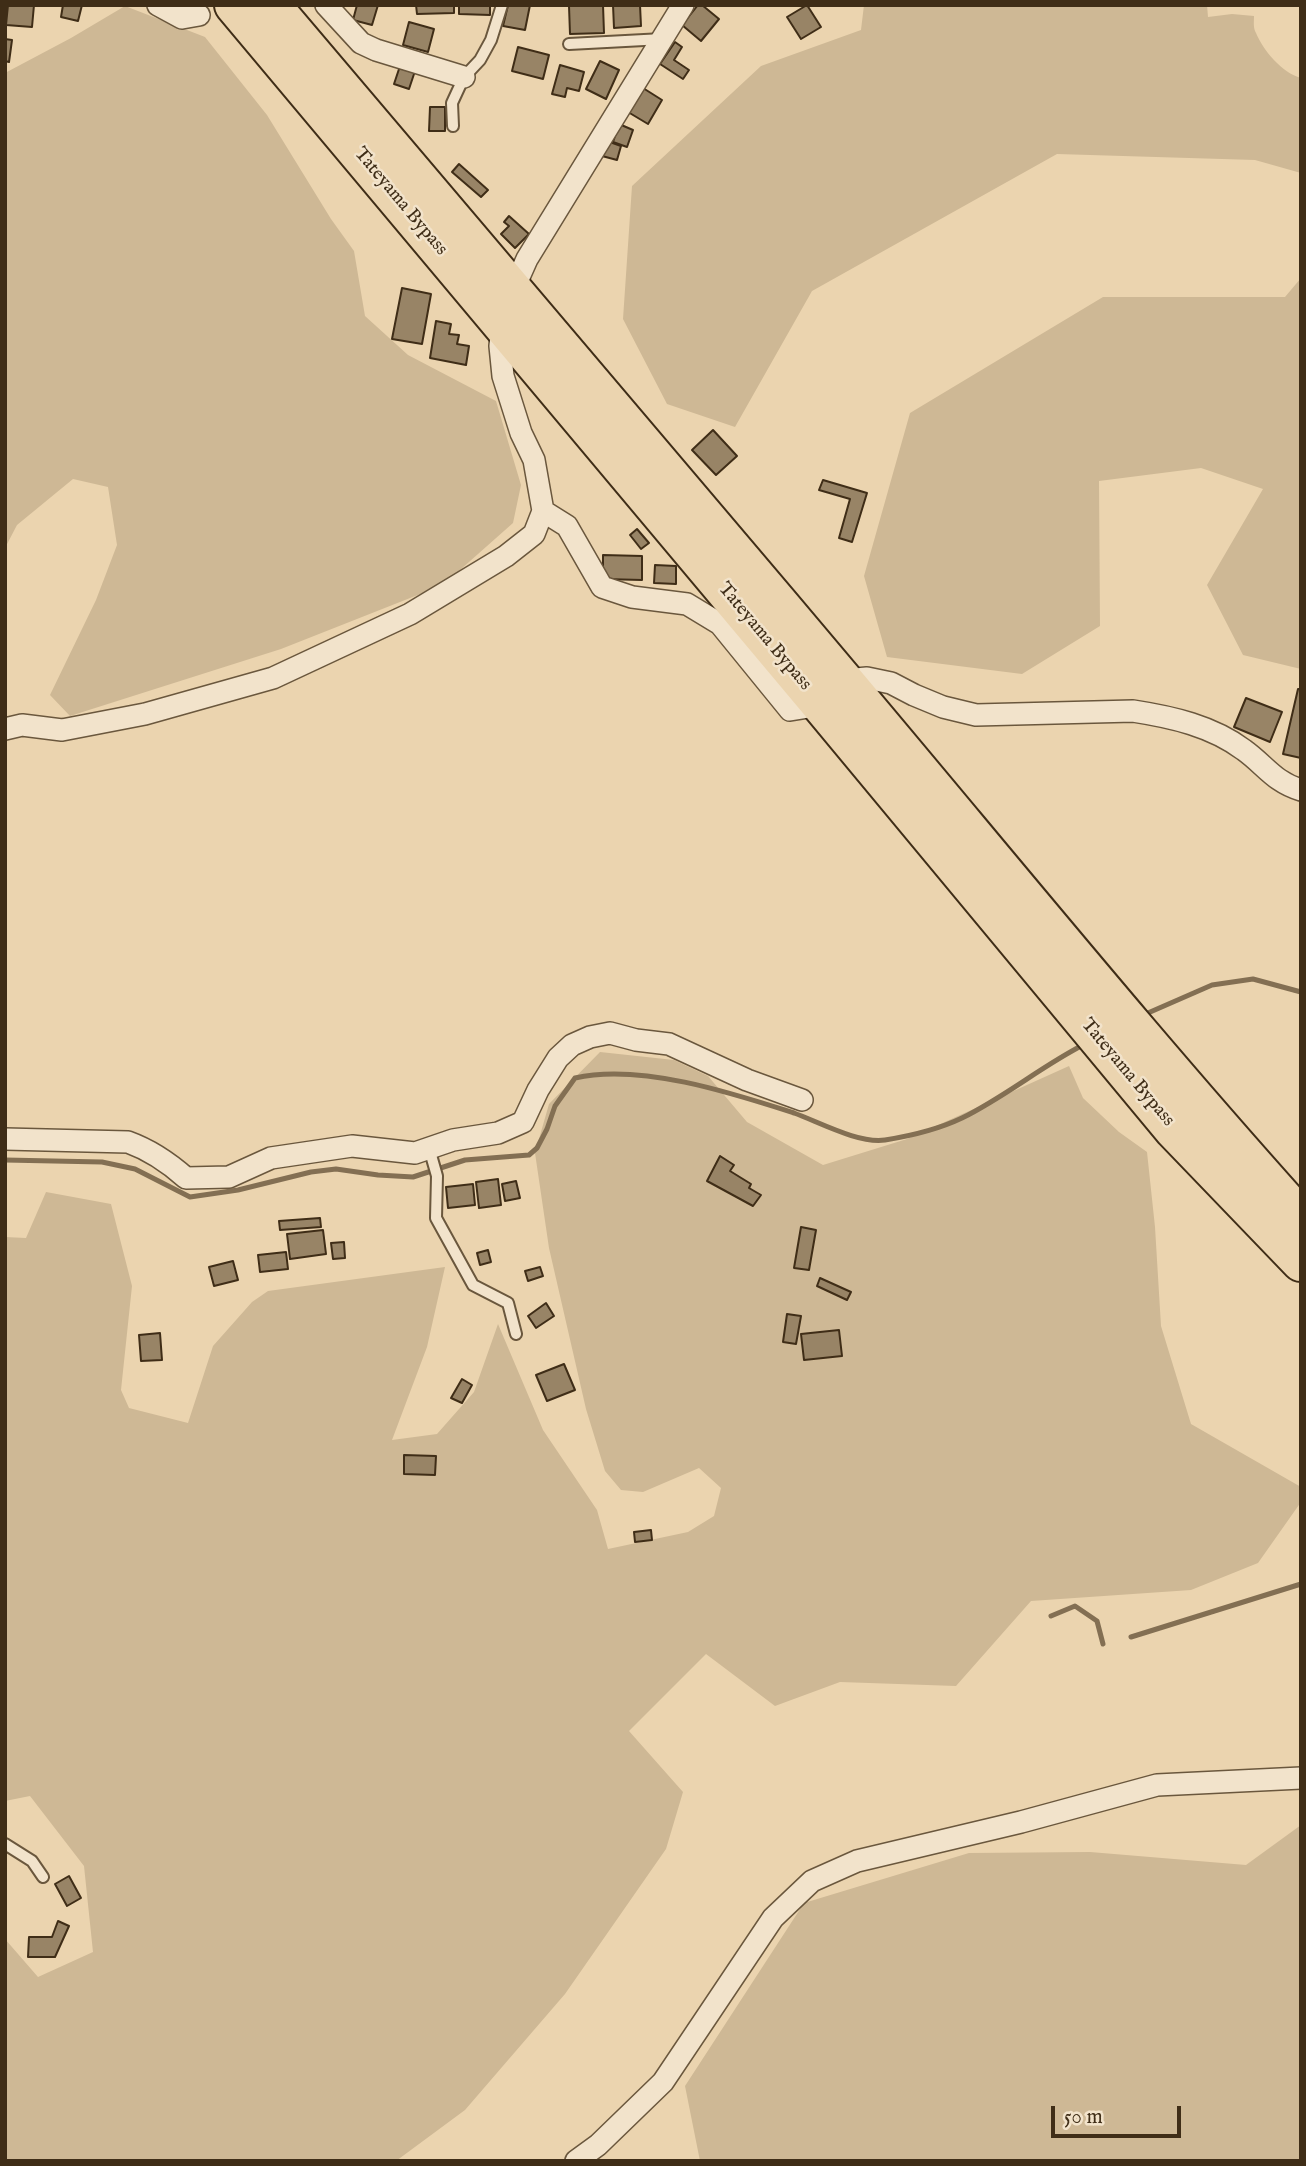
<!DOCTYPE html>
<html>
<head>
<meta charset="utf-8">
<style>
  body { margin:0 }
  #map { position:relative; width:1306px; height:2166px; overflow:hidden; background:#ebd4af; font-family:"IM FELL English",serif }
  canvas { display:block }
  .frame { position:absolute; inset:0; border:7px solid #3f2d17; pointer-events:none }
  .scale { position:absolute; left:1051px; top:2106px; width:130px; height:32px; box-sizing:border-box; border:4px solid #3f2d17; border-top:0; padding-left:9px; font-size:21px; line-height:24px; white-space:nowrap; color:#3f2d17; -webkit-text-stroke:5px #f2e3cb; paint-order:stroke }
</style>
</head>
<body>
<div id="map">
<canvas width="1306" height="2166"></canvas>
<div class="frame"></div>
<div class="scale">50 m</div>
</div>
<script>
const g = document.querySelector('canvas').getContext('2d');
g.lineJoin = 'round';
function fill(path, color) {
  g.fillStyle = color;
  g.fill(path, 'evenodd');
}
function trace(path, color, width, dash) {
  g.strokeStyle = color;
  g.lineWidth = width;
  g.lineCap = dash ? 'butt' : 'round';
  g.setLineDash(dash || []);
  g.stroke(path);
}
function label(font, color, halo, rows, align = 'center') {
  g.font = font + ' "IM FELL English",serif';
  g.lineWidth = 5;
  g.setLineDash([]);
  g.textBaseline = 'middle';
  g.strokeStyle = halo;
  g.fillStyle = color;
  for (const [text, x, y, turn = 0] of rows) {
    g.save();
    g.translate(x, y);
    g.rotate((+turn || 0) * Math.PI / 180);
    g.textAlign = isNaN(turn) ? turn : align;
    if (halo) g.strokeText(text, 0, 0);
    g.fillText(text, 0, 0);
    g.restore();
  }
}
fill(new Path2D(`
  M864,5H1207L1208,17L1232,14L1254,16C1254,22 1253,28 1256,33C1263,50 1282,73 1301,78V173L1255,160L1057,154L812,291L735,427L667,404L623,319L632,186L761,66L861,30Z
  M125,6L205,37L267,115L331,219L354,251L365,316L408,355L496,401L521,485L513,523L443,585L281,649L70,716L50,695L96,600L117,545L108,487L73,479L17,525L5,548V73L71,38Z
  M1301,278V669L1243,655L1207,585L1263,489L1201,468L1099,481L1100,626L1022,674L887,657L864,576L910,413L1103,297H1285Z
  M600,1052L674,1060L708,1076L747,1122L823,1165L907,1139L1069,1066L1083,1098L1119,1132L1147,1152L1155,1227L1161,1326L1191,1424L1301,1487V1502L1258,1563L1191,1590L1031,1601L956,1686L840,1682L775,1706L706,1654L629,1731L683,1792L666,1849L565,1994L465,2110L396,2161H5V1939L38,1977L93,1952L84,1866L30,1796L5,1801V1237L26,1238L46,1192L111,1204L132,1286L121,1390L129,1408L188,1423L213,1346L252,1302L268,1291L445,1267L427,1347L392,1440L437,1434L474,1392L498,1324L543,1430L597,1510L608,1549L688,1532L714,1516L721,1488L699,1468L643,1492L621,1490L605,1471L586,1409L549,1248L535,1153L549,1104Z
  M1301,1825V2161H700L685,2086L804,1903L969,1853L1090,1852L1246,1865Z`), '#ceb895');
trace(new Path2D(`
  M1141,1016L1212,985L1253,979L1301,992
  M5,1160L102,1162L135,1169L190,1197L238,1190L311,1172L336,1169L378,1175L413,1177L465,1160L529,1155L537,1148L547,1129L555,1106L575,1078C640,1063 732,1093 794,1113C819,1122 859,1144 885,1140C910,1136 939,1129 962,1118C1005,1097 1043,1065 1085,1044
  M1051,1616L1075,1606L1097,1621L1103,1644
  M1131,1637L1301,1584`), '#836f53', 5);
const building = new Path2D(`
  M8,5H34L32,27L6,25Z
  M63,5H82L78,21L61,17Z
  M357,5H378L372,25L353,20Z
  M416,5H454V13L417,14Z
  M459,5H490V15L459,14Z
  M508,5H530L525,30L503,26Z
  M603,5L604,33L570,34L569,6Z
  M613,5H640L641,26L614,28Z
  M698,5H702L719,19L701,41L682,25Z
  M807,5L821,27L801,39L787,17Z
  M409,22L434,29L428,52L403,45Z
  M5,39L12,40L9,62L5,61Z
  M675,42L682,47L674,60L689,70L683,79L660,64Z
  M518,47L549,55L543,79L512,71Z
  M600,61L619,70L606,99L586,89Z
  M560,65L584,72L579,91L567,88L565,97L552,94Z
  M400,66L415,71L409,89L394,84Z
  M643,88L662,100L648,124L628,112Z
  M430,107H445V131H429Z
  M619,124L633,130L627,147L613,142Z
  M607,141L621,146L617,160L602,156Z
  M459,164L488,190L481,197L452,172Z
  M509,216L529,234L515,248L501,234L509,226L504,222Z
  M402,288L431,294L422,344L392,339Z
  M436,321L451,324L449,334L459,335L457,344L469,346L466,365L430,358Z
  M713,430L737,456L716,475L692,450Z
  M823,480L867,493L852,542L839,538L850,499L819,490Z
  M637,529L649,543L641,549L630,535Z
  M603,555L642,556V580L603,579Z
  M655,565L676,566V584L654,583Z
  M1298,689H1301V758L1283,754Z
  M1246,698L1282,712L1270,742L1234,727Z
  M720,1156L734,1165L730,1171L751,1184L749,1188L761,1195L753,1206L707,1181Z
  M498,1179L501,1205L479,1208L476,1182Z
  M516,1181L520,1198L505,1201L502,1184Z
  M473,1184L475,1205L448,1208L446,1187Z
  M320,1218L321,1227L280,1230L279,1221Z
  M801,1227L816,1230L809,1270L794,1268Z
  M323,1230L326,1254L290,1259L287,1234Z
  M344,1242L345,1258L333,1259L331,1243Z
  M488,1250L491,1262L480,1265L477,1253Z
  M286,1252L288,1269L260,1272L258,1255Z
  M233,1261L238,1280L214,1286L209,1267Z
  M540,1267L543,1276L528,1281L525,1271Z
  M820,1278L851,1292L847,1300L817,1286Z
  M546,1303L554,1316L536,1328L528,1316Z
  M787,1314L801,1316L796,1344L783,1342Z
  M839,1330L842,1356L804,1360L801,1334Z
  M160,1333L162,1360L141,1361L139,1335Z
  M564,1364L575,1390L547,1401L536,1375Z
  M462,1379L472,1385L462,1403L451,1398Z
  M404,1455L436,1456L435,1475L404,1474Z
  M651,1530L652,1540L635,1542L634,1532Z
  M69,1876L81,1898L67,1906L55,1884Z
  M58,1921L69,1926L55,1957H28L29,1937H52Z`);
fill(building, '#988466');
trace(building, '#3f2d17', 2);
const lane = new Path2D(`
  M569,44L663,39
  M453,126L452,103L464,77L480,60L491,40L502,5
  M429,1148L437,1176L436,1218L473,1285L508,1303L516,1334
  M5,1844L32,1861L43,1877`);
const street = new Path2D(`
  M158,5L182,18L199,15
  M326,5L361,43L376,50L464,77
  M511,295L527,259L683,5
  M543,511L567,526L602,587L632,597L687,604L720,624L790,710L821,705L856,679L867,678L891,683L914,695L943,707L976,715L1133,711C1172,717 1212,726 1244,750C1265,765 1274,782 1301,790
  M5,729L22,725L62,730L145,714L273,678L410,614L506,556L534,534L543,511L534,460L521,433L503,376L500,346L502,326
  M5,1139L128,1142C150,1150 168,1162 186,1178L229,1177L271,1158L352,1146L415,1153L453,1140L498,1133L523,1122L538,1090L558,1058L572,1045L590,1037L610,1033L636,1040L669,1044L747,1080L802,1100
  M576,2161L598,2145L663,2082L773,1918L812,1881L857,1861L1021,1822L1157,1785L1301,1778`);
const highway = new Path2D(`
  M234,5L821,705L1174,1130L1301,1262
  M271,5C464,234 658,460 850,688C1000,866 1146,1046 1301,1218`);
trace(lane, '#6a573d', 14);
trace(street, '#6a573d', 24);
trace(highway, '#3f2d17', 42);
trace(lane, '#f2e3cb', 10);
trace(street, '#f2e3cb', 21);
trace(highway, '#ebd4af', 38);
label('19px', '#3f2d17', '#f2e3cb', [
  ["Tateyama Bypass",400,202,50],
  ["Tateyama Bypass",764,637,50],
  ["Tateyama Bypass",1127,1073,50]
]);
</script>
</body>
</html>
